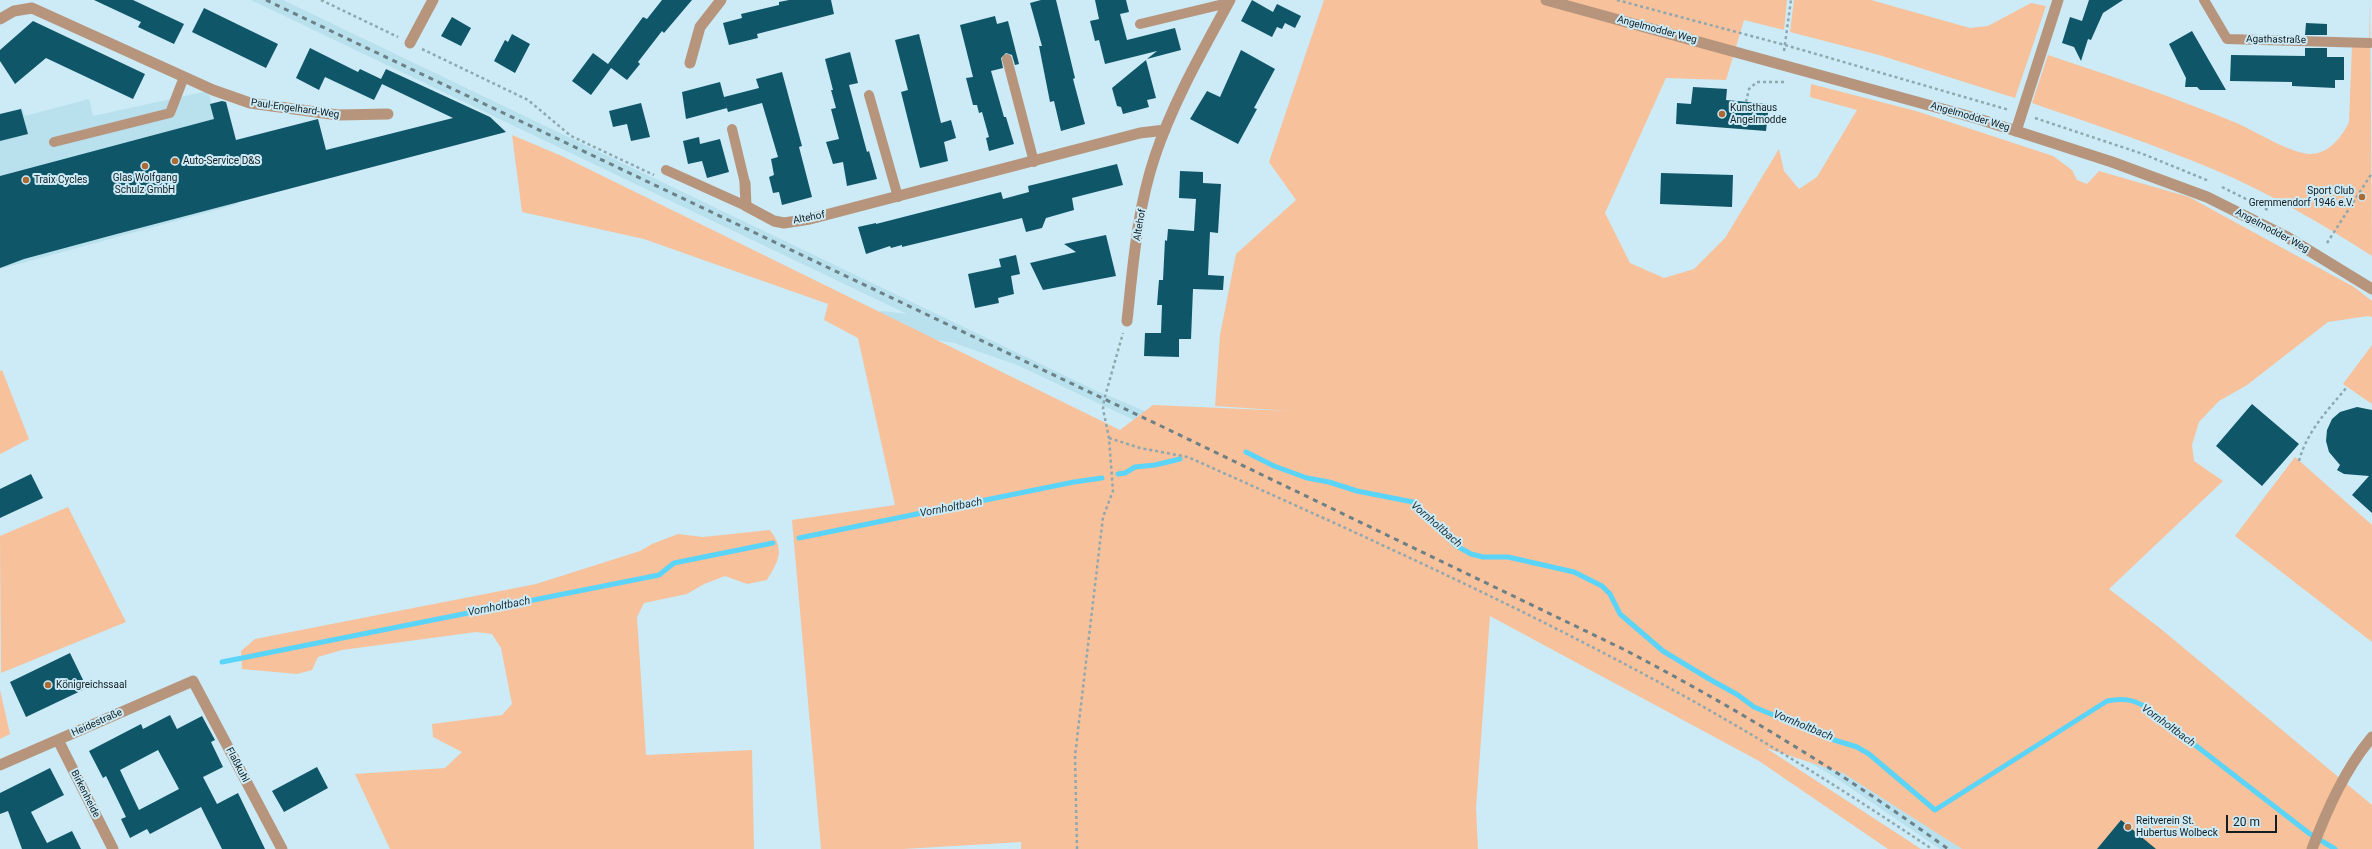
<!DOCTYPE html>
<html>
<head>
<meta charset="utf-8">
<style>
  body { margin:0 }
  #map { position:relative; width:2372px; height:849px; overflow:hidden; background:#ccebf6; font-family:Roboto,sans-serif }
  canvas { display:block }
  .scale { position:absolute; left:2226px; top:815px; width:51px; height:18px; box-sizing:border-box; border:2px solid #131e22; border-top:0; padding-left:5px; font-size:12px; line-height:14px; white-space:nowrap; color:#131e22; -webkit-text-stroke:3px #ccebf6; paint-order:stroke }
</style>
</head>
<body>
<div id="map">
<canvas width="2372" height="849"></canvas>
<div class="scale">20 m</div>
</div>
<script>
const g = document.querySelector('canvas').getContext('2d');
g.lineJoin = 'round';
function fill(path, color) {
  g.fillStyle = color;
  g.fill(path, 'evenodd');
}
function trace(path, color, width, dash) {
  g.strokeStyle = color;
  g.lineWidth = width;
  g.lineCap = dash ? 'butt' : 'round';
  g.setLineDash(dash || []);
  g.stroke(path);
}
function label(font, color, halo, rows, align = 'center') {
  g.font = font + ' Roboto,sans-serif';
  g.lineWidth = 4;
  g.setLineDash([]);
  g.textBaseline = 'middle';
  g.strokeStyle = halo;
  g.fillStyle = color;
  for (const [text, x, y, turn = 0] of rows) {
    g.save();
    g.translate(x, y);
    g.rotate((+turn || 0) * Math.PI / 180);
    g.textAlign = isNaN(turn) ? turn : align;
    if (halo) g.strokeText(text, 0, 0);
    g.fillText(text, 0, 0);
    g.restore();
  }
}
fill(new Path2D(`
  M251,0H283L1097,391L1212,439L1843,773L1962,849H1940L1833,776L1702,701L1134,420L1017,365L954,343L824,320L883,311L907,314Z
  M208,91L238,204L0,269V114L22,108L25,116L89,99L93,116Z`), '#b9e0ed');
fill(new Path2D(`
  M1324,0H1787L1784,30L1744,20L1726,80L1666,78L1605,213L1630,263L1664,278L1694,269L1725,238L1779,149L1784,171L1799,189L1817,177L1857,110L1810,97L1811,84L1916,111L2053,156L2072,170L2077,180L2087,184L2099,171L2189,197L2354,287L2372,301V317L2368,316L2328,322L2247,385L2219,401L2199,422L2192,445L2194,461L2223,481L2109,589L2161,629L2372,805V849H1962L1843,773L1766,748L1921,849H1888L1759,761L1490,616L1476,808L1478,849H1021V842L903,849H821L792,520L895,505L858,338L824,320L828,304L644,239L522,212L512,135L564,157L1120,430L1153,405L1290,411L1215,406L1220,335L1236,254L1296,200L1269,162Z
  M1794,0H1871L1970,28L1988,26L2031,3L2046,6L2015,98L1879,55L1790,32Z
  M2370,0L2372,256C2322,224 2270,193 2215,170C2155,145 2093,124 2032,103L2048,55C2111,76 2173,97 2234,122C2256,131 2285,151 2309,154C2328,155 2342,137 2349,122L2352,45H2369Z
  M2372,345V404L2343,384Z
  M2,370L29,439L0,454V371Z
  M2295,457L2372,525V642L2235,536Z
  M68,507L126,622L1,673L0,536Z
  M770,530C785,550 779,560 767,580L747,584L725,576L704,584L687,594L644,603L637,617L646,755L752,750L754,849H390L355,774L445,768L462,752L433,737L432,724L502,715L512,704L501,648L492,634L476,632L342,650L318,657L312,670L297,674L242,669L241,651L255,639L536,584L640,551L652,544L678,534L703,537Z
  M0,690L10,734L0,739Z`), '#f7c19b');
trace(new Path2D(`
  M1246,452L1274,466L1307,478L1329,482L1357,491L1413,502L1455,545L1471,554L1483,557H1508L1574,572L1602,586L1610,594L1620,614L1663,651L1711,680L1738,695L1754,707L1834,740L1857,747L1869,754L1935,810L2107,701C2123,698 2132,699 2146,707L2310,834L2335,849
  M1118,474L1125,473L1135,467L1155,465L1180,459
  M799,538L1074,482L1102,478
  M222,662L659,575L674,563L773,543`), '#5ad4f8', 5);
fill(new Path2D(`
  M94,0H133L184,24L174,44L138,27L141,22Z
  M662,0H692L664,33L662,31L638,62L640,64L627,80L611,68L591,95L572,81L593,53L608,64L643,17L647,19Z
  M789,0H831L834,14L757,34L758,38L729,45L723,23L742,18L741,14L779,5V2Z
  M1041,0H1056L1075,78L1073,79L1085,124L1061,131L1054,101L1050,102L1039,46H1042L1030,3Z
  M1095,0H1126L1129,12L1120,14L1127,40L1175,28L1181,50L1147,59L1157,51L1105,64L1099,40L1095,41L1090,21L1099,19Z
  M1252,0L1273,12L1277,4L1301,16L1295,28L1285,23L1282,29L1277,27L1272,37L1241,21Z
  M2089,0H2123L2103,13L2091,40L2088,39L2081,61L2074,47L2062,43L2070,17L2082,21Z
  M204,8L278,44L266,68L192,32Z
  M995,16L997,24L1008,21L1019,64L1015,65L1012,55L1006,53L1001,58L1003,68L991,71L1004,117H1006L1014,144L989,151L986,138L989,137L982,112L979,113L977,105H973L966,78L973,77L960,25Z
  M452,17L471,28L461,46L441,36Z
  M33,21L145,74L133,99L46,58L15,84L0,61V50Z
  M2306,23L2327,24V35H2305Z
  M2192,31L2226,90H2200L2197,87H2185L2186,78L2169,44Z
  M512,34L530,44L515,73L494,61L505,40L508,42Z
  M919,34L941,123L951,120L956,138L944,142L948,161L920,168L901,92L908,90L895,40Z
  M310,48L358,72L360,69L381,79L386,69L490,117L506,132L113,235L24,259L0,268V176L214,119L210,104L222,101L226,102L236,140L318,119L326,150L453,118L382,84L374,100L325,77L319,90L296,78Z
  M2305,48H2327V57H2344V80H2335V88L2292,86V82L2230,81L2231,55L2305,56Z
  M1241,50L1275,69L1254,108L1257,109L1238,144L1190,119L1207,91L1220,97Z
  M850,52L858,83L849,85L867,152L869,151L877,179L847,186L843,162L833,164L826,142L839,139L831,109L836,108L831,90H833L825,59Z
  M1146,60L1156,98L1147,100L1149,107L1123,114L1121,107L1117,106L1112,88Z
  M782,72L802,146L799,147L812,197L782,205L779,192L773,193L769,177L774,175L771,159L778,157L762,103L728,112L724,97L759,88L756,79Z
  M720,82L727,108L686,119L682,92Z
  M1693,87L1727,89L1726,100L1769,104L1766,131L1676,124L1677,103L1691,104Z
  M641,103L650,137L631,141L627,124L613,127L609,111Z
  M21,109L28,134L0,141V114Z
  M699,137L700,144L720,139L729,172L707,178L702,161L688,164L683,141Z
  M1117,164L1123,185L1072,198L1074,210L1046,218L1042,228L1026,232L1022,218L902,247V245L891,248L890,246L866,254L858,227L876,223V224L1001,192L1003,199L1029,192L1028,186Z
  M1180,171L1203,172V183L1221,184L1218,233L1210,232L1208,275L1224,276L1223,290L1193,289L1191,339H1179V357L1144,356L1145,333H1161L1162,305H1157L1159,280H1163L1165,240L1167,241L1168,229L1194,231L1196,199L1179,198Z
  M1661,173L1733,175L1732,207L1660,204Z
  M1106,235L1116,276L1043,290L1030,263L1076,252L1064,244Z
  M1016,255L1020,274L1011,276L1014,294L998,298L999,303L975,308L968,274L1001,267L999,259Z
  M2252,404L2299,444L2262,486L2216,446Z
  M2357,407L2372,410V513L2352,495L2369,476L2344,474L2337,470L2340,465L2329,452L2326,441L2327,430L2332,419L2340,412Z
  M31,474L43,498L0,518V489Z
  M70,653L87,688L26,717L10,682Z
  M170,715L177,729L202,716L215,740L211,742L223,767L203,777L217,804L238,793L265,849H222L201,807L150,834L147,829L130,838L121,819L126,817L106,776L103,778L89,751L141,724L143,729ZM158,750L179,789L139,810L120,770Z
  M317,767L328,788L284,812L272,791Z
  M50,768L64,795L31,812L47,843L72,831L81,849H22L8,811L0,814V793Z
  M2121,820L2156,849H2097Z`), '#105669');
trace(new Path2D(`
  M321,0L398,37
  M1617,0L1785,45L2009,110
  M422,49L528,100L571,136L654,175
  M1784,51L1791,0
  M1746,102L1749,89L1757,82H1785
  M2035,118L2143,154L2209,181
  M2222,187L2270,211
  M2327,243L2372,173
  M1109,438L1140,448L1188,457C1355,532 1523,607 1684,696C1769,743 1851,795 1932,849
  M2299,461C2307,431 2328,410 2347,387
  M1077,849L1075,756L1103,517L1113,491L1109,438L1103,409L1104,400L1123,333`), '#8fa8b0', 2.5, [3, 3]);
trace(new Path2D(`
  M2204,0L2227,39L2370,43
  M1140,24L1228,3
  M1007,59L1034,162
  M869,95L898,197
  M732,129L745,183
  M54,142L170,113L184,77
  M666,170L746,206`), '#b7957d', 10);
trace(new Path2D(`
  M0,19L14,11L32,8L213,90L250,103L338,115L388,114
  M410,43L433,0
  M690,63L700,27L721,0
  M2016,131L2058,0
  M745,183L746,206L774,221L784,223L810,219L1140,133L1165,130
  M1127,321C1133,266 1137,209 1155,156C1173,102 1203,50 1230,0
  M58,740L113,849
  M0,765L193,681L282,849
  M2312,849C2327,810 2345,769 2372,737`), '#b7957d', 11);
trace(new Path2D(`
  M1546,0L1979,119L2112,162L2207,197L2287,237L2372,289`), '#b7957d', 11);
trace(new Path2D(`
  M266,0L1163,427L1623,649C1736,708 1845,774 1948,849`), '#6b8087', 3, [5, 5]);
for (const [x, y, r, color] of [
  [1722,114,4,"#ab6935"],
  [175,161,4,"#ab6935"],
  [145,166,4,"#ab6935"],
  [26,180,4,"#ab6935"],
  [2362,197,4,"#ab6935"],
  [48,685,4,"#ab6935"],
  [2128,827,4,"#ab6935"]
]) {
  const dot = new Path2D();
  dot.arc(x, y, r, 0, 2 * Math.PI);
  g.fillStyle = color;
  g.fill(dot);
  trace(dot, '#ccebf6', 1.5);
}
label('10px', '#131e22', '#ccebf6', [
  ["Angelmodder Weg",1657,30,15],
  ["Agathastraße",2276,40,1],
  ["Paul-Engelhard-Weg",295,109,8],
  ["Angelmodder Weg",1970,117,16],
  ["Altehof",809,218,-11],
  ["Altehof",1140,225,-80],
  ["Angelmodder Weg",2272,231,28],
  ["Heidestraße",97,723,-24],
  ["Flaßkuhl",237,765,62],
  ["Birkenheide",85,794,63]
]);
label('10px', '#131e22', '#ccebf6', [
  ["Kunsthaus",1730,108],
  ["Angelmodde",1730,120],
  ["Auto-Service D&S",183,161],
  ["Glas Wolfgang",145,178,"center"],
  ["Schulz GmbH",145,190,"center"],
  ["Traix Cycles",34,180],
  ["Sport Club",2354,191,"right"],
  ["Gremmendorf 1946 e.V.",2354,203,"right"],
  ["Königreichssaal",56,685],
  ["Reitverein St.",2136,821],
  ["Hubertus Wolbeck",2136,833]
], 'left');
label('italic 11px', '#1c3138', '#ccebf6', [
  ["Vornholtbach",951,508,-11],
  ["Vornholtbach",1436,525,41],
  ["Vornholtbach",499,607,-11],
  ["Vornholtbach",1803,726,22],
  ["Vornholtbach",2168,726,36]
]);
</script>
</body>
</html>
